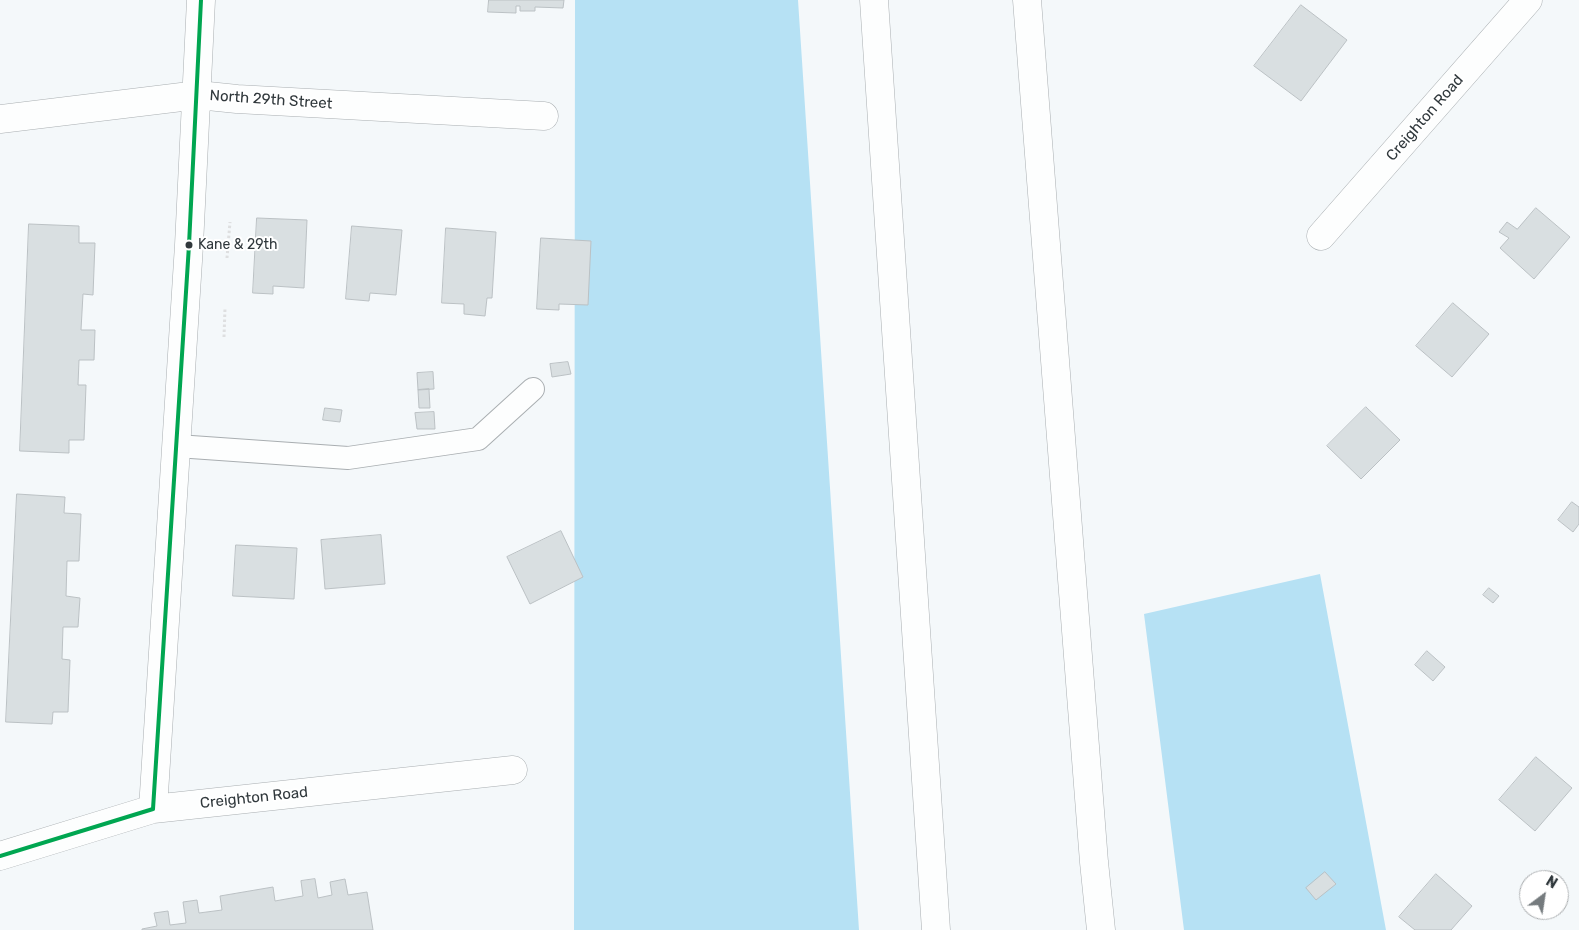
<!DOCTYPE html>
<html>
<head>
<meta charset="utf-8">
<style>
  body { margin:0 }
  #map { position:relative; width:1579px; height:930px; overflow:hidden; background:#f4f8fa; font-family:Rubik,sans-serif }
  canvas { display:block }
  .north { position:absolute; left:1519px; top:870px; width:50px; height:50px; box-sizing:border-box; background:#fff; border:1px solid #acafb1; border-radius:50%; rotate:31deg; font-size:14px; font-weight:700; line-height:20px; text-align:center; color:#30383c }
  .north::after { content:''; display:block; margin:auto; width:18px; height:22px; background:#757b7e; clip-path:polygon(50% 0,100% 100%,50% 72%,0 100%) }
</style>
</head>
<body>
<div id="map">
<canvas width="1579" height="930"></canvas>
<div class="north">N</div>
</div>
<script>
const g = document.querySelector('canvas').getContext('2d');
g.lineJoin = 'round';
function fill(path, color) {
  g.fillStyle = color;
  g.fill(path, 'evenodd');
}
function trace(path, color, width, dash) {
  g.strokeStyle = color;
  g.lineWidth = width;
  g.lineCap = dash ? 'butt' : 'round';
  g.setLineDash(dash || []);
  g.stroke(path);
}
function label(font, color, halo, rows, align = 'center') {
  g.font = font + ' Rubik,sans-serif';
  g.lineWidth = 4;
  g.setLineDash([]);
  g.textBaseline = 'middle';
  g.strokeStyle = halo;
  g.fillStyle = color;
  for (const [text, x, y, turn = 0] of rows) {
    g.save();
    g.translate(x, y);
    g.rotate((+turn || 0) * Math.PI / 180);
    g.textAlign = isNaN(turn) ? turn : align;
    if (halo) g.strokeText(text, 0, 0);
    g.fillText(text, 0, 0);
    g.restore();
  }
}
fill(new Path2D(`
  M575,0H798L859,930H574Z
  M1320,574L1386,930H1184L1144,614Z`), '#b6e1f4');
const building = new Path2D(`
  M489,0H564L563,8L535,7V11H520V6H516V13L488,12Z
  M1301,5L1347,40L1301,101L1254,66Z
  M1536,208L1570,237L1534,279L1500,248L1509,238L1499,232L1507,222L1517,229Z
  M257,218L307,220L304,288L273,286V294L253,293Z
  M29,224L79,226V243H95L93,295L83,294L81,330H95L94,360H79L78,385H86L84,440H69V453L20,451Z
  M352,226L402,230L396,295L370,293L369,301L346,299Z
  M446,228L496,232L492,298H487L485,316L464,314V304L442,303Z
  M541,238L591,241L588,305L559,304V310L537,309Z
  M1453,303L1489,334L1452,377L1416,346Z
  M568,362L571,374L552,377L550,364Z
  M433,372L434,389L418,390L417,373Z
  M429,389L430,408H419L418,390Z
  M1366,407L1400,440L1361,479L1327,446Z
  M325,408L342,410L340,422L323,420Z
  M434,412L435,429H417L415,413Z
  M17,494L65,497L64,513L81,514L79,561H67L66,596L80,598L78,627H63L62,659L70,660L68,712H53L52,724L6,722Z
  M1572,502L1579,507V524L1573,532L1558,520Z
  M561,531L583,577L530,604L507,557Z
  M381,535L385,584L325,589L321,540Z
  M236,545L297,548L294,599L233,596Z
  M1489,588L1499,596L1493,603L1483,595Z
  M1427,651L1445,667L1433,681L1415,665Z
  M1536,757L1572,788L1535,831L1499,800Z
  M1325,872L1336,884L1316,900L1306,888Z
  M1436,874L1472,906L1451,930H1415L1399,917Z
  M315,879L318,898L332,895L330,882L345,879L348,895L367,892L373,930H142V929L157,926L154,913L168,911L170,925L186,923L183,902L197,900L199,913L222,910L220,896L273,887L275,901L303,896L301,881Z`);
fill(building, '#d9dfe1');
trace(building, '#bbc1c4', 1);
const lane = new Path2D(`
  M177,446L348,458L478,439L533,389`);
const street = new Path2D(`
  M0,119L198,95L237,99L544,116
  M1321,236L1528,0
  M153,809L189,245L201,0
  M0,856L153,809L513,770`);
const highway = new Path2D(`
  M874,0L936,930
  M1027,0L1094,862L1101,930`);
trace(lane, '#a9aeb1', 24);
trace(street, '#a9aeb1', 29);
trace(highway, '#a9aeb1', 29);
trace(new Path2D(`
  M227,258L230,222
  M224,337L225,308`), '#dedfe0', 3, [2.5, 2.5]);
trace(lane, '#fdfefe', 22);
trace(street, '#fdfefe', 28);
trace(highway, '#fdfefe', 28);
trace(new Path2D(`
  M153,809L189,245L201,0
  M0,856L153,809`), '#00a651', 4);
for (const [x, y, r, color] of [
  [189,245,4.5,"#30383c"]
]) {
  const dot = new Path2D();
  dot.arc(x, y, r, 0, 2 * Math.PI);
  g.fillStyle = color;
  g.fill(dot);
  trace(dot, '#fff', 2);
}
label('14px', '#30383c', '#fff', [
  ["Kane & 29th",198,245]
], 'left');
label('15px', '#30383c', '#fff', [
  ["North 29th Street",271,100,4],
  ["Creighton Road",1425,118,-49],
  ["Creighton Road",254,798,-6]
]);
</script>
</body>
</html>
